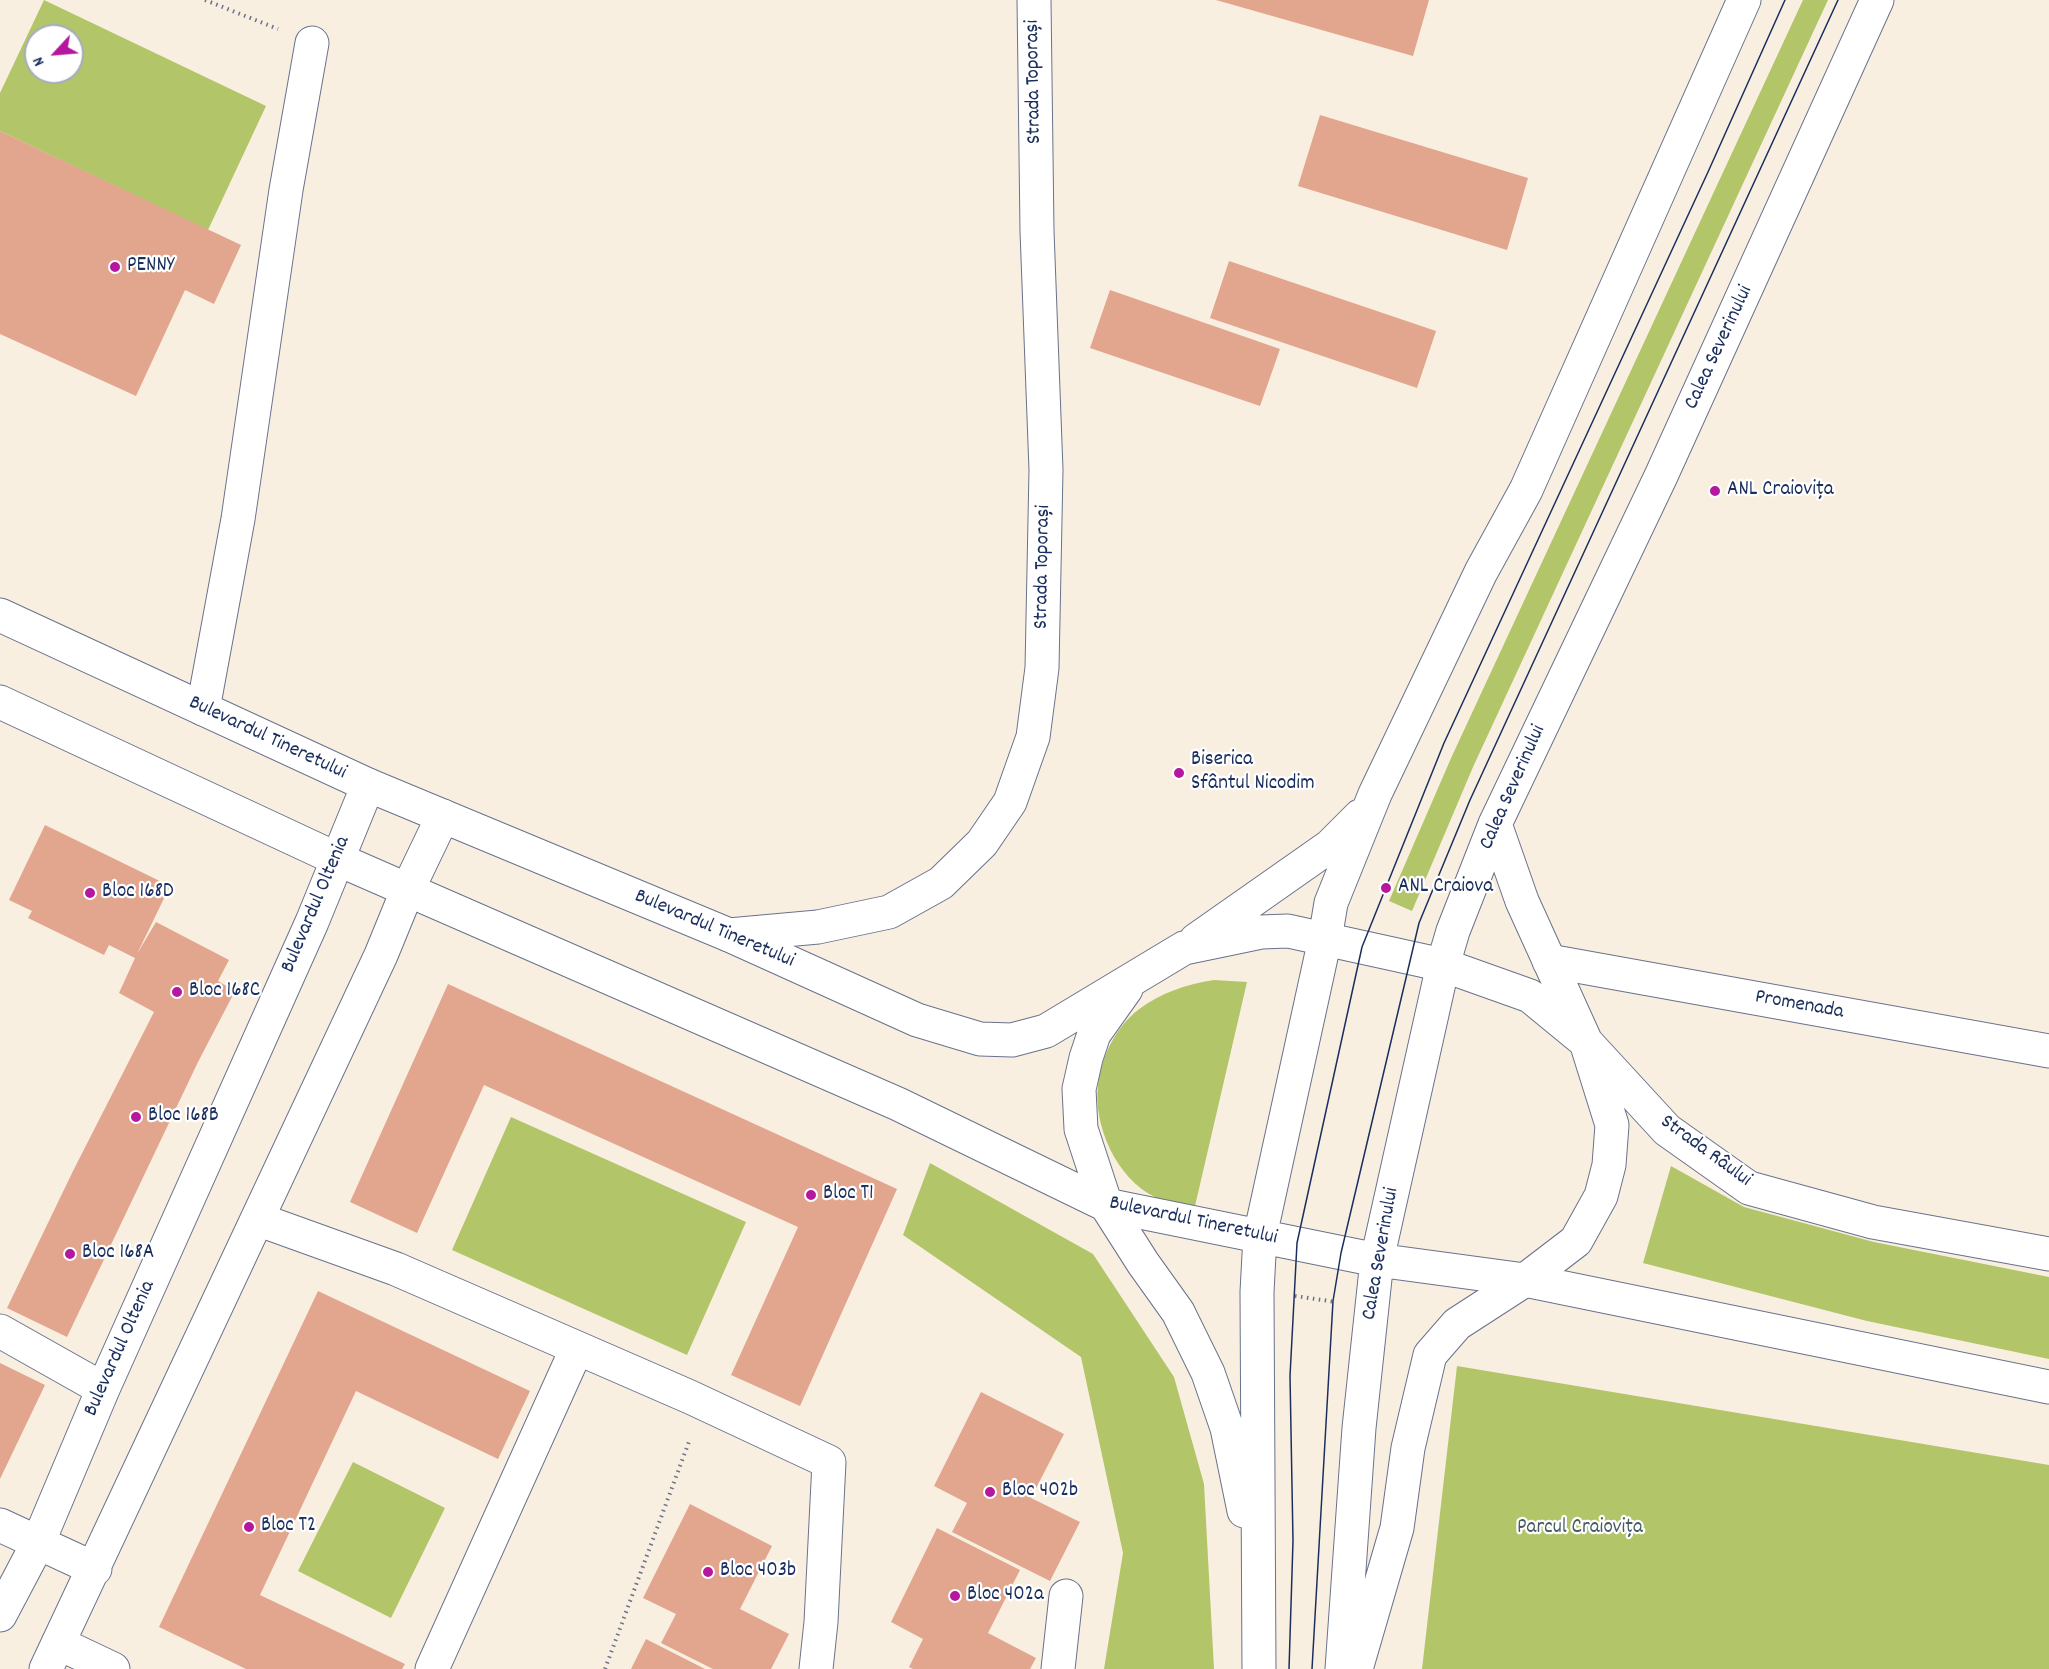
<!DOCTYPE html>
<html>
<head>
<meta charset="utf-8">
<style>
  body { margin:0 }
  #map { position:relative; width:2049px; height:1669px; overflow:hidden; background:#f9efe1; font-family:Dekko,sans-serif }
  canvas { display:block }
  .north { position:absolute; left:24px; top:24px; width:60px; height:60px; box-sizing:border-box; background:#fff; border:2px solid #a4acbf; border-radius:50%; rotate:244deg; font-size:16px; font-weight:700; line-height:24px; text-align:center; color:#1b2f5e }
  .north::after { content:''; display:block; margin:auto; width:21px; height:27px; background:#b5179e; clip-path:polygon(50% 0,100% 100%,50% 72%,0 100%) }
</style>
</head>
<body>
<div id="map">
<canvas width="2049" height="1669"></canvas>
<div class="north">N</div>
</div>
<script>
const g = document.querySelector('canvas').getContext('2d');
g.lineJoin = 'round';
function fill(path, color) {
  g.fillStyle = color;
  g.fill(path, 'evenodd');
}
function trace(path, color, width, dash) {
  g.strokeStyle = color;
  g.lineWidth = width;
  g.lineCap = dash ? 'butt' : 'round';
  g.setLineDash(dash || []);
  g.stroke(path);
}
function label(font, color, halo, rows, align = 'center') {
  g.font = font + ' Dekko,sans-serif';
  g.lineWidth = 4.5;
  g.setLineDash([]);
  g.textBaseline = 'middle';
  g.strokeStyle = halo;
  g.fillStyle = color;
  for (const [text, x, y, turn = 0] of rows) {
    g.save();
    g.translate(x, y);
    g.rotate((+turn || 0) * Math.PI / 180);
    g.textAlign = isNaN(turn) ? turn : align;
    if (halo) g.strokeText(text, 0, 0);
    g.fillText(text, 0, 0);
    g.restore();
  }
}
fill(new Path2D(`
  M44,0L266,106L208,230L0,131V93ZM36,36H72V72H36Z
  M1803,0H1828L1473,767L1412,911L1389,901L1452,756Z
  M1214,980L1247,982L1195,1206C1181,1205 1168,1203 1155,1197C1117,1179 1093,1126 1098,1085C1101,1057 1116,1027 1138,1010C1160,993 1187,984 1214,980Z
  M511,1117L746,1222L687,1355L452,1250Z
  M930,1163L1093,1254L1174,1377L1204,1484L1214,1669H1104L1123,1553L1081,1357L903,1235Z
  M1671,1166L1744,1207L1874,1242L2049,1277V1359L1867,1321L1643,1263Z
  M1457,1366L2049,1465V1669H1422Z
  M353,1462L445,1508L391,1618L298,1571Z`), '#b2c568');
fill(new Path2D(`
  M1216,0H1429L1413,56Z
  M1320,115L1528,178L1507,250L1298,186Z
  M0,131L241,245L214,304L185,290L136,396L0,334Z
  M1229,261L1436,331L1417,388L1210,318Z
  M1110,290L1280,349L1260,406L1090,348Z
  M45,825L170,886L137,954L156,922L229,960L218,981L235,991L198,1062L67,1337L7,1308L73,1171L154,1012L119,993L135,958L109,945L104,955L28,918L32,911L9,900Z
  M448,984L897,1189L800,1406L731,1375L798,1227L484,1085L417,1233L350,1202Z
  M318,1291L530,1391L498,1459L356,1391L260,1595L405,1664L402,1669H246L159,1627Z
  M0,1363L45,1385L0,1479Z
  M981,1392L1064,1434L1031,1498L1080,1522L1050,1581L952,1532L967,1503L934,1486Z
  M690,1504L772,1546L740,1609L789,1634L771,1669H713L661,1643L676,1614L643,1598Z
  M937,1528L1020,1570L988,1633L1036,1658L1030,1669H913L909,1667L923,1639L891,1622Z
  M646,1639L705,1669H631Z`), '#e2a58e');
const minor = new Path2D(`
  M203,709L238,519L286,190L312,43
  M729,935L818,927L889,912L941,883L982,843L1010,802L1033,737L1042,668L1046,470L1037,231L1034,0
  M1549,961L2049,1051
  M257,1219L396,1269L690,1397L829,1462L821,1622L816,1669
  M0,1331L103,1389
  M0,1525L95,1569
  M0,1615L38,1543L103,1389L312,922L368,785
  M58,1643L113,1669
  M46,1669L381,955L408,889L443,816
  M432,1669L577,1348
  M1058,1669L1066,1596`);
const major = new Path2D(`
  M0,615L368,785L729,935L917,1020L980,1039L1012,1040L1046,1031L1184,948L1261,932L1288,931L1443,965L1530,996L1586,1042L1667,1130L1749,1188L1873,1222L2049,1254
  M0,702L337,859L898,1104L1106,1205L1377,1260L1525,1280L2049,1387
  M1196,940L1330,846L1360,816
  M1126,989L1094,1034L1086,1058L1079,1089L1081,1129L1106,1205L1143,1263L1178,1312L1208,1373L1227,1428L1244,1511
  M1259,1669L1257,1292L1260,1236L1325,939L1331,903L1375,794L1481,572L1526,490L1744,0
  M1342,1669L1359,1428L1377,1260L1443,965L1453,931L1495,824L1661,476L1877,0
  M1356,1669L1397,1528L1408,1448L1430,1355L1457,1324L1525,1280L1576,1241L1601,1196L1609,1165L1612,1125L1586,1042L1522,901L1495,824`);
trace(minor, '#69728c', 35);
trace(major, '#69728c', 35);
trace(new Path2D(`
  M205,0L278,29
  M1295,1296L1336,1302
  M605,1669L690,1439`), '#69728c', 4, [1.5, 4.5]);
trace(minor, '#fff', 33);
trace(major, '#fff', 33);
trace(new Path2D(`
  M1289,1669L1293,1541L1290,1376L1297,1243L1362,947L1444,743L1708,172L1785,0
  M1312,1669L1333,1301L1341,1253L1419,923L1470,800L1838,0`), '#1b2f5e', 1.5);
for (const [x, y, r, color] of [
  [115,267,6,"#b5179e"],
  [1715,491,6,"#b5179e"],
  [1179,773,6,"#b5179e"],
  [1386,888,6,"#b5179e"],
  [90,893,6,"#b5179e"],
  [177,992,6,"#b5179e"],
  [136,1117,6,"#b5179e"],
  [811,1195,6,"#b5179e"],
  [70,1254,6,"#b5179e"],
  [990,1492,6,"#b5179e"],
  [249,1527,6,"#b5179e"],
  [708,1572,6,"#b5179e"],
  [955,1596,6,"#b5179e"]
]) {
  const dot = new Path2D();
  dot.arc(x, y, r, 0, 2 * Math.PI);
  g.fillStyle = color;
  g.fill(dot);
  trace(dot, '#fff', 2);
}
label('21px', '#1b2f5e', '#fff', [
  ["Strada Toporași",1035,82,-91],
  ["Calea Severinului",1720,348,-65],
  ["Strada Toporași",1044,567,-89],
  ["Bulevardul Tineretului",267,739,25],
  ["Calea Severinului",1514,788,-66],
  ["Bulevardul Oltenia",317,905,-67],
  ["Bulevardul Tineretului",714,930,23],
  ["Promenada",1799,1006,10],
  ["Strada Râului",1705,1152,36],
  ["Bulevardul Tineretului",1193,1222,12],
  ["Calea Severinului",1382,1254,-80],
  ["Bulevardul Oltenia",121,1349,-66]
]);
label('21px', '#1b2f5e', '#fff', [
  ["PENNY",127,267],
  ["ANL Craiovița",1727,491],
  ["Biserica",1191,761],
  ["Sfântul Nicodim",1191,785],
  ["ANL Craiova",1398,888],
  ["Bloc 168D",102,893],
  ["Bloc 168C",189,992],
  ["Bloc 168B",148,1117],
  ["Bloc T1",823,1195],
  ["Bloc 168A",82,1254],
  ["Bloc 402b",1002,1492],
  ["Bloc T2",261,1527],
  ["Bloc 403b",720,1572],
  ["Bloc 402a",967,1596]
], 'left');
label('21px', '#485c61', '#fff', [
  ["Parcul Craiovița",1580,1529]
]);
</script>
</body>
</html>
